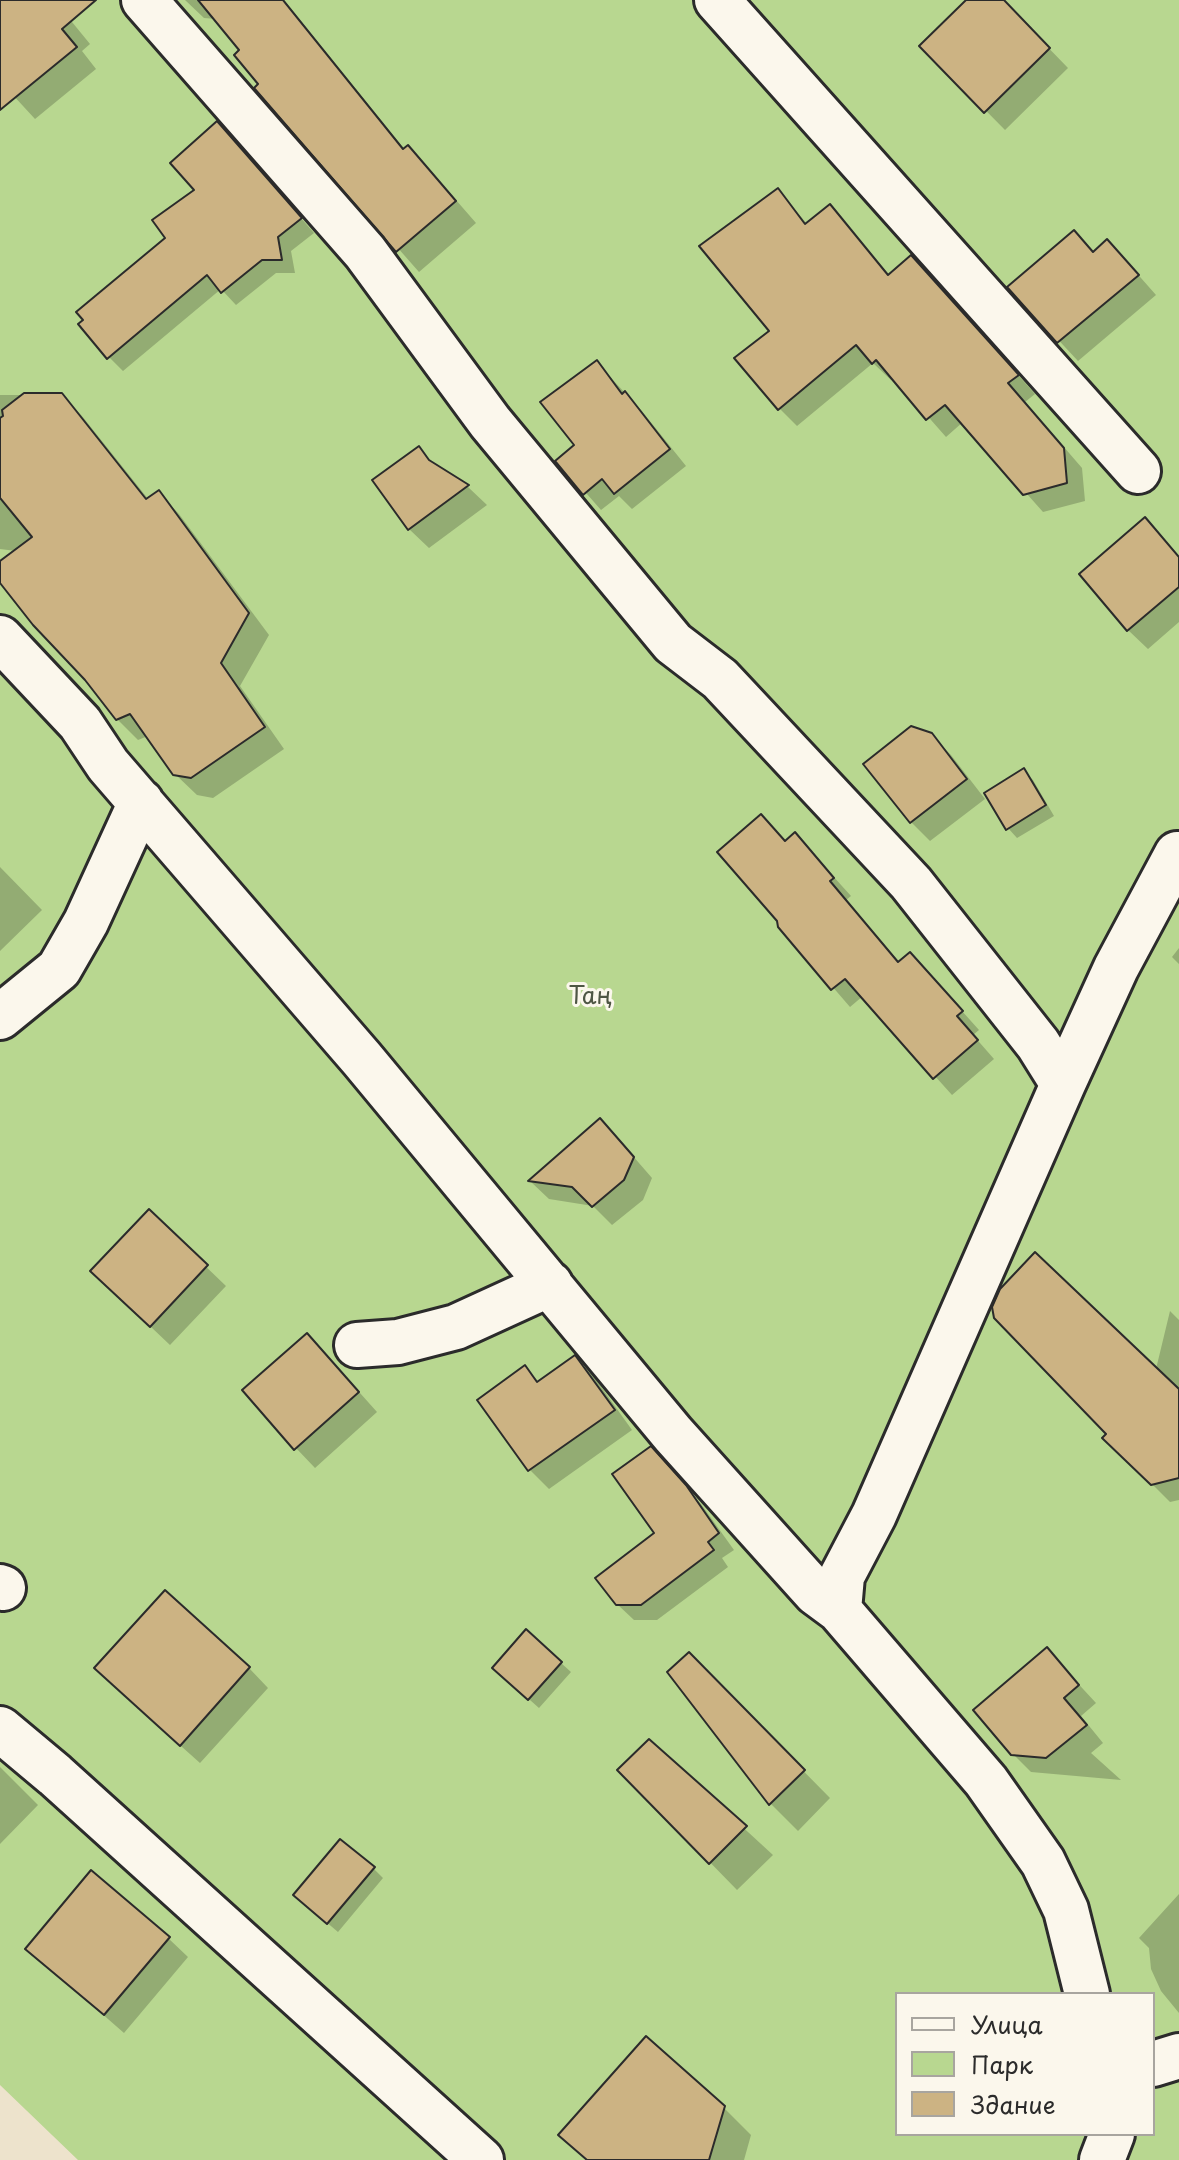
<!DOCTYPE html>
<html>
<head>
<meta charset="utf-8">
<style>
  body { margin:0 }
  #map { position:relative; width:1179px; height:2160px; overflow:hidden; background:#ede3cc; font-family:"Playpen Sans",sans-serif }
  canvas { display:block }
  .legend { position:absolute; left:895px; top:1992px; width:260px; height:144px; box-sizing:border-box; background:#fbf7ec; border:2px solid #a8a59f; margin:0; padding:10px 14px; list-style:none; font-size:24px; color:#2b2b2b }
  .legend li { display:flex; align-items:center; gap:16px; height:40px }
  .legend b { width:40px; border:2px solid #a8a59f }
</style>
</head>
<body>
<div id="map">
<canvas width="1179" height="2160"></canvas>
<ul class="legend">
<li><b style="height:10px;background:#fbf7ec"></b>Улица</li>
<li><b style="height:22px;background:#b8d790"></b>Парк</li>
<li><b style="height:22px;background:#ccb383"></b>Здание</li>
</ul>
</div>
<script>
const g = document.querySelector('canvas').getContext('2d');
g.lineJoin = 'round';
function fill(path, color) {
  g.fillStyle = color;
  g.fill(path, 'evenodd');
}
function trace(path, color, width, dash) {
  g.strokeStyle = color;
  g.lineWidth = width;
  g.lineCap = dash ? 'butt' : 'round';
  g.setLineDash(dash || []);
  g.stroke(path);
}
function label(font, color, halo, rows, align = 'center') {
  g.font = font + ' "Playpen Sans",sans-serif';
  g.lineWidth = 6;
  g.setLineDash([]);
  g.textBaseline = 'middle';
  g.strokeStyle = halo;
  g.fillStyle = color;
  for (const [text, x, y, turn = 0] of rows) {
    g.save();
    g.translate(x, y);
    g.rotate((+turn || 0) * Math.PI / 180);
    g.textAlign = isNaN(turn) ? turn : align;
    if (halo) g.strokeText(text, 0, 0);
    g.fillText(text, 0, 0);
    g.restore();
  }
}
fill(new Path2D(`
  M0,0H1179V2160H78L0,2085ZM897,1994H1153V2134H897Z`), '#b8d790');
fill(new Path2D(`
  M0,0H54L90,44L82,51L96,69L35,119L0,81Z
  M185,0H284L405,150L408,148L429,169L476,223L419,272L257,88L261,84L242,50L216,19L204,18Z
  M969,0H1002L1068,68L1005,130L922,46Z
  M231,138L314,233L291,251L295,273H276L236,305L221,289L123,371L109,357L167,239Z
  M778,190L808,225L830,206L890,276L929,275L1035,394L1025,402L1082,468L1085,501L1043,512L963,422L946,437L894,378L891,380L873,363L797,426L779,408L772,331Z
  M1074,232L1094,253L1126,261L1156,295L1078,361L1010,288Z
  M597,363L641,410L686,466L632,509L619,496L601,510L558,461L577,445Z
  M0,395H61L82,416L149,500L159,493L179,514L269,635L240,686L284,749L213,798L197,795L175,774L148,736L138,740L117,719L87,678L0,579V564L16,551L0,549Z
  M419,449L438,468L468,487L487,505L429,548L409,529Z
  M1145,520L1179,557V622L1148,649L1128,630Z
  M931,735L951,755L985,799L930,841L911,822L866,765Z
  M1023,771L1033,780L1054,816L1017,838L1008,828Z
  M761,816L786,842L795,834L851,896L846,900L900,963L927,972L979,1030L973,1035L994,1059L952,1095L863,996L850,1007L780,926Z
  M0,867L42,910L0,951Z
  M1179,948V964L1172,957Z
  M619,1140L652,1178L643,1200L612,1225L593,1206L549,1199L530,1181Z
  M149,1212L226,1286L170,1345L112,1290Z
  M1170,1311L1179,1320V1500L1170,1502L1105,1437L1156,1369Z
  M326,1355L377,1412L315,1468L296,1448Z
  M575,1357L594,1377L632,1430L549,1489L530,1470L480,1400L525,1368L540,1383Z
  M667,1465L701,1504L734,1550L722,1558L728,1567L657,1620H634L617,1604L657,1534Z
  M1047,1650L1096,1703L1081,1716L1103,1743L1091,1753L1121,1780L1031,1772L1013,1754Z
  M689,1655L830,1798L798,1831L771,1804L670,1672Z
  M561,1663L571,1672L539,1708L504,1677Z
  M249,1668L268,1688L200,1763L116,1688Z
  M649,1741L773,1855L737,1890L620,1770Z
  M0,1767L38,1805L0,1844Z
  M374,1869L383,1878L338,1932L305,1904Z
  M1179,1894V2013L1161,1991L1151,1969L1149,1948L1139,1938Z
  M168,1938L188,1957L124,2033L28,1949Z
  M723,2107L751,2135L744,2160H586L561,2135Z`), '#0003');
const building = new Path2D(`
  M0,0H96L62,29L77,47L0,110Z
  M198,0H283L403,149L408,145L456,201L396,252L254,88L258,84L234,55L239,50Z
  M966,0H1004L1050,48L984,113L919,46Z
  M217,121L302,218L278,237L282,260H262L221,293L207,275L107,359L78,324L83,320L76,312L165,238L152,220L194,190L170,163Z
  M778,188L805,224L830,204L888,275L911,255L1019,375L1008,383L1064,448L1067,483L1023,495L945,405L926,420L876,360L872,364L856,345L778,410L734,358L769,331L699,246Z
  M1074,230L1093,252L1107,239L1139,275L1057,343L1007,287Z
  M597,360L622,394L625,391L670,449L614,494L602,479L583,495L555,461L574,445L540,402Z
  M24,393H62L146,499L159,490L249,613L221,663L265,727L191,778L173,775L130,714L116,720L85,680L33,625L0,583V561L32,537L0,498V418L3,416L2,410Z
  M419,446L429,460L469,485L408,530L372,480Z
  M1145,517L1179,557V587L1127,631L1079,574Z
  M911,726L932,733L967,779L910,823L863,764Z
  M1024,768L1046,805L1006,830L984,793Z
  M761,814L785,841L795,832L834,878L830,881L898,962L910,952L963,1011L957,1016L978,1040L933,1079L845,979L831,990L778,927L777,921L717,852Z
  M600,1118L634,1157L624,1180L592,1207L572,1187L528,1181Z
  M149,1209L208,1265L150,1327L90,1271Z
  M1035,1252L1179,1389V1478L1151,1485L1102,1438L1106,1434L994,1318L992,1307L1000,1289Z
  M307,1333L359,1392L294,1450L242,1390Z
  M575,1355L615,1410L528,1471L477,1400L525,1365L537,1382Z
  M651,1446L686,1485L719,1533L708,1542L714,1550L641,1605H616L595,1578L654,1533L612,1474Z
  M165,1590L250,1667L180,1746L94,1668Z
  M526,1629L562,1662L528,1700L492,1668Z
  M1047,1647L1079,1685L1064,1698L1087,1725L1046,1758L1011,1755L973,1710Z
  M689,1652L805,1770L769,1805L667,1672Z
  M649,1739L747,1826L709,1864L617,1770Z
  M340,1839L375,1867L327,1924L293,1895Z
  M91,1870L170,1937L104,2015L25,1949Z
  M646,2036L725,2106L709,2160H587L558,2135Z`);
fill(building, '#ccb383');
trace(building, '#2b2b2b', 2);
const minor = new Path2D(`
  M144,0L365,252L490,422L673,643L720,679L911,883L1038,1044L1063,1084
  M717,0L1138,471
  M0,638L80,723L108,765L362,1059L673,1434L816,1593L839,1610L986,1781L1043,1862L1066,1910L1087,1994
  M0,1017L59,969L86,922L141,802
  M357,1345L398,1342L456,1327L550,1284
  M0,1587L3,1588
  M839,1610L842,1576L874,1515L1063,1084L1116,968L1177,854
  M0,1729L55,1775L481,2160
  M1153,2064L1179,2056
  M1102,2160L1112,2134`);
trace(minor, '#2b2b2b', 50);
trace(minor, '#fbf7ec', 44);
label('24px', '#4e5644', '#fbf7ec', [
  ["Таң",590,997]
]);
</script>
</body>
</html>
